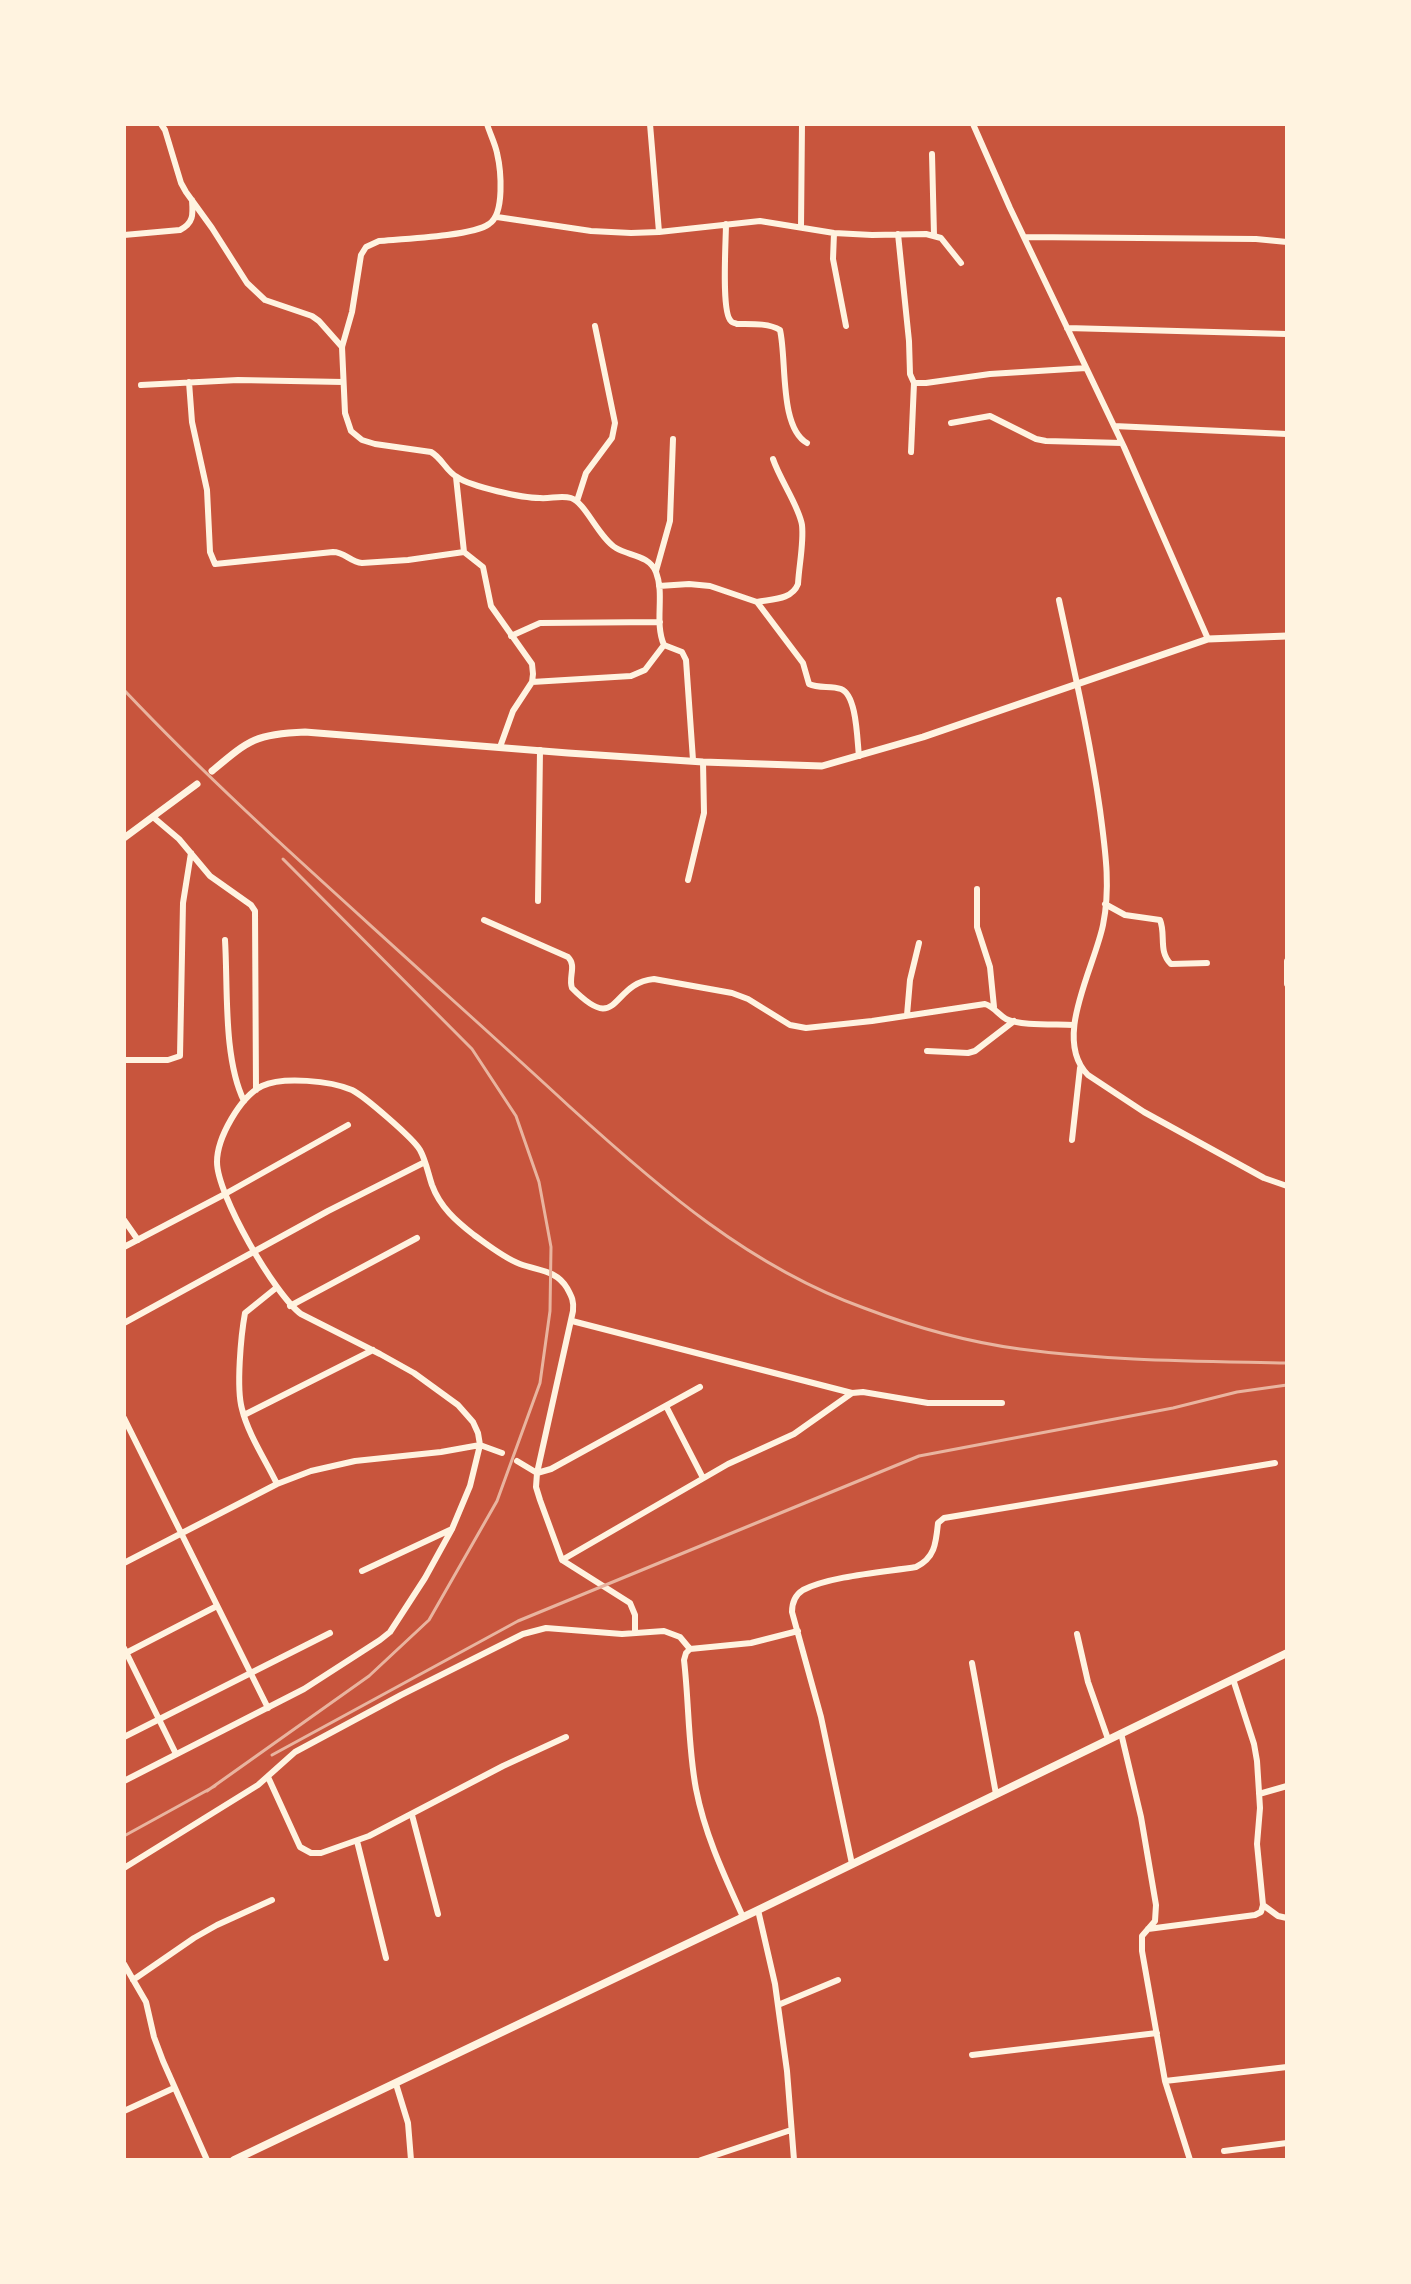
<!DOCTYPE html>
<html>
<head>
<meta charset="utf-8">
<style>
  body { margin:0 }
  #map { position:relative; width:1411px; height:2284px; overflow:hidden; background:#c8553d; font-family:"DejaVu Sans",sans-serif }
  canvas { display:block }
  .frame { position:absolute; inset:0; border:126px solid #fff3e0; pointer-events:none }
</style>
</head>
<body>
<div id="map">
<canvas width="1411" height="2284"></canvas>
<div class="frame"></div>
</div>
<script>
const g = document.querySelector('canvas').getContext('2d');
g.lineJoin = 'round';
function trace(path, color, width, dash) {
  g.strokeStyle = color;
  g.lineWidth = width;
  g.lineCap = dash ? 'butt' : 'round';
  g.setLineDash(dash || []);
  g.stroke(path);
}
trace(new Path2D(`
  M161,124L165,130L181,183L186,192L212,228L247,283L265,300L312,316L319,321L342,347
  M487,124C490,134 495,143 497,153C501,170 505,214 489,224C473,236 402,239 379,241L366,247L361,255L352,312L342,347L345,413L351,431L362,440L375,444L431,452C442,458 446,471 457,477C472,487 522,498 540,498C550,499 561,495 571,498C585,502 599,538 616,548C629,556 649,555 656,572C665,595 654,622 664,645L682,652L686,660L693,760
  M650,124L659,232
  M973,124L1010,208L1124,447L1208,639
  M932,154L934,235
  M497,217L591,231L631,233L659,232L760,221L834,233L872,235L926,234L941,238L961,263
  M726,224C726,240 721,313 731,321C732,323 735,323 737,324C751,324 769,323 780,330C787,360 779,427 807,443
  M801,227L802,124
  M834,233L833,259L846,326
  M898,234L909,341L910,374L914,383H926L990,374L1086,368
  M124,235L180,230C194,223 193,214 192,200
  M1024,237L1256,239L1287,242
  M1067,328L1287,334
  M189,382L192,422L207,490L210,552L215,564L333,552C345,552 350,562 362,563L408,560L464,552
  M141,385L238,380L343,382
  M951,423L990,416L1036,439L1046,441L1122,443
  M1114,426L1287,434
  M911,452L914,383
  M456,477L464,552L483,567L491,606L532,664L533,674L532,682L513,711L500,747
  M577,501L586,473L612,438L615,423L595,326
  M656,571L670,521L673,439
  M659,586L689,584L710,586L757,602L803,663L809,684C819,689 831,685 841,689C857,695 857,740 859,756
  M1059,600C1074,670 1090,739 1100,810C1105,849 1111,886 1103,925C1094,969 1052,1039 1088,1075L1144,1112L1264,1178L1287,1186
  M757,602C772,599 792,600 798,584C799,565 804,543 802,525C799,506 780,480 773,459
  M511,636L540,623L660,622
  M532,682L631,676L645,670L664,645
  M153,817L179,839L210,876L251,905L255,911L256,1090
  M688,880L704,813L703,762
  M977,889V927L990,967L994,1007
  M538,901L540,750
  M1105,904L1125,915L1160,920C1166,934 1158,952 1171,964L1207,963
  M484,920L568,957C577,966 568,977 572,988C620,1037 610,983 654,979L732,993L748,999L790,1025L806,1028L872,1021L985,1004C994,1007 998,1014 1006,1019C1021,1026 1055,1024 1073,1025
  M225,940C228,987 223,1058 244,1101
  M1287,961V984
  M907,1015L910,980L919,943
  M927,1051L968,1053L975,1051L1014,1021
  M124,1060H168L180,1056L183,903L191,853
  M1072,1140L1080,1068
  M124,1220L138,1240
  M124,1247L225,1194L348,1125
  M276,1288L245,1313C241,1335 236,1388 242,1409C248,1434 266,1461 277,1484
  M290,1306L417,1238
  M572,1321L852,1393
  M124,1323L328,1211L425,1162
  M666,1406L703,1478
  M244,1415L373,1350
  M124,1418L268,1708
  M517,1461L537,1473L551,1469L700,1387
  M562,1560L728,1464L794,1434L852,1393L863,1392L928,1403H1002
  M124,1563L277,1484L311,1471L355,1461L441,1452L480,1445L502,1453
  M362,1571L452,1529
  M1077,1634L1088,1682L1108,1739
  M124,1648L176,1754
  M124,1654L217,1606
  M972,1663L996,1794
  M1121,1733L1141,1817L1156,1905L1155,1921L1142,1936V1951L1165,2081L1190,2160
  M124,1737L330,1633
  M268,1777L300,1847L311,1853H321L369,1836L503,1766L566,1737
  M124,1781L304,1689L380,1640L390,1632L425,1578L452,1529L470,1486L480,1445L478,1433L473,1422L458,1405L414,1373L380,1354L301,1314C275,1295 217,1195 217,1162C217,1138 240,1097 262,1086C283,1076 331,1081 352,1090C364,1096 413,1138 420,1150C426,1161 428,1173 432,1185C440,1207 456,1221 474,1235C488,1245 504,1258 520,1264C539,1271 556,1270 567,1288C572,1297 574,1301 573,1311L537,1473L536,1487L540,1500L562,1560L630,1603L635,1615V1633
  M1259,1794L1287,1786
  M412,1815L438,1914
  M357,1841L386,1958
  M852,1864L821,1717L792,1612C792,1603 795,1595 803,1590C830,1576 885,1572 916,1567C935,1558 936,1543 938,1523L944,1518L1275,1463
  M124,1868L258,1785L295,1752L401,1695L523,1634L546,1628L622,1634L664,1631L680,1637L690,1649
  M1263,1905L1278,1916L1287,1918
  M758,1910L775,1984L787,2071L794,2160
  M743,1917C724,1875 705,1835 696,1789C688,1747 689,1703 684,1660L686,1653L690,1649L751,1643L798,1631
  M1148,1929L1255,1915L1261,1912L1263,1905L1257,1844L1260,1808L1257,1761L1254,1744L1233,1679
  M124,1964L146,2002L154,2037L163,2061L207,2160
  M133,1980L194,1938L217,1925L272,1900
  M778,2005L838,1980
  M972,2055L1157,2033
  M1165,2081L1287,2067
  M396,2084L408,2123L411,2160
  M124,2111L174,2088
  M1224,2151L1287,2143
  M701,2160L791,2130`), '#fff3e0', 6);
trace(new Path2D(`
  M212,771C249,740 255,734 305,732L568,753L703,762L822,766L923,737L1208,639L1287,636
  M124,838L197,784`), '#fff3e0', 7);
trace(new Path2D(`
  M234,2160L758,1910L1287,1653`), '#fff3e0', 8);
trace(new Path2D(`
  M124,690C225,797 337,894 446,994C487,1031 529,1069 570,1107C659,1188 750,1267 864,1308C914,1327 967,1342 1020,1349C1108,1361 1199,1361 1287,1363
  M272,1755L518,1621L919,1456L1173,1408L1237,1392L1287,1385
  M207,1791L369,1676L429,1620L497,1501L540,1383L550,1311L551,1247L539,1182L516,1116L472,1049L283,859
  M124,1836L215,1786`), '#e9b49f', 3);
</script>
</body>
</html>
